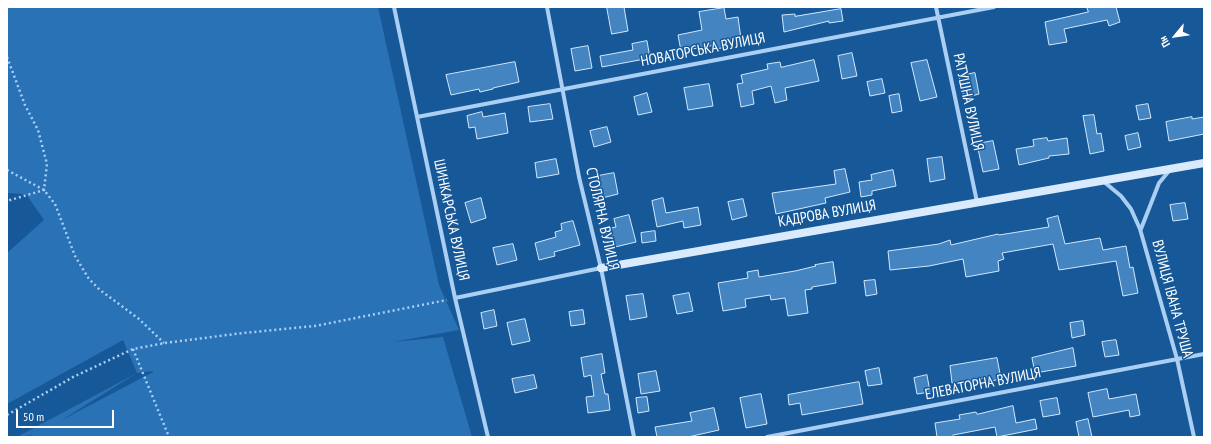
<!DOCTYPE html>
<html>
<head>
<meta charset="utf-8">
<style>
  body { margin:0 }
  #map { position:relative; width:1211px; height:444px; overflow:hidden; background:#165898; font-family:"PT Sans Narrow",sans-serif }
  canvas { display:block }
  .frame { position:absolute; inset:0; border:8px solid #fff; pointer-events:none }
  .north { position:absolute; left:1155px; top:16px; width:40px; height:40px; -webkit-text-stroke:3px #165898; paint-order:stroke; rotate:241deg; font-size:11px; font-weight:700; line-height:16px; text-align:center; color:#fff }
  .north::after { content:''; display:block; margin:auto; width:14px; height:18px; background:#fff; clip-path:polygon(50% 0,100% 100%,50% 72%,0 100%) }
  .scale { position:absolute; left:16px; top:410px; width:98px; height:18px; box-sizing:border-box; border:2px solid #fff; border-top:0; padding-left:5px; font-size:12px; line-height:14px; white-space:nowrap; color:#fff; -webkit-text-stroke:3px #165898; paint-order:stroke }
</style>
</head>
<body>
<div id="map">
<canvas width="1211" height="444"></canvas>
<div class="frame"></div>
<div class="north">Пн</div>
<div class="scale">50 m</div>
</div>
<script>
const g = document.querySelector('canvas').getContext('2d');
g.lineJoin = 'round';
function fill(path, color) {
  g.fillStyle = color;
  g.fill(path, 'evenodd');
}
function trace(path, color, width, dash) {
  g.strokeStyle = color;
  g.lineWidth = width;
  g.lineCap = dash ? 'butt' : 'round';
  g.setLineDash(dash || []);
  g.stroke(path);
}
function label(font, color, halo, rows, align = 'center') {
  g.font = font + ' "PT Sans Narrow",sans-serif';
  g.lineWidth = 3;
  g.setLineDash([]);
  g.textBaseline = 'middle';
  g.strokeStyle = halo;
  g.fillStyle = color;
  for (const [text, x, y, turn = 0] of rows) {
    g.save();
    g.translate(x, y);
    g.rotate((+turn || 0) * Math.PI / 180);
    g.textAlign = isNaN(turn) ? turn : align;
    if (halo) g.strokeText(text, 0, 0);
    g.fillText(text, 0, 0);
    g.restore();
  }
}
fill(new Path2D(`
  M7,7H378L439,285L459,330L393,342L443,337L472,437H30L32,435L17,437L137,373L123,340L7,404V253L44,220L26,194L7,193ZM153,371V372L60,421L137,373Z`), '#2a72b6');
const building = new Path2D(`
  M607,7H624L628,31L612,34Z
  M1087,7H1116L1120,22L1109,26L1107,20L1064,29L1067,42L1049,45L1045,22L1088,12Z
  M724,8L726,19L738,17L741,39L727,41L728,47L715,49V45L681,51L678,35L702,30L699,12Z
  M841,9L843,21L829,23V21L784,32L782,15L795,14V16Z
  M647,41L650,58L602,67L600,56L633,50L632,44Z
  M588,46L592,68L575,71L571,49Z
  M852,53L857,76L842,79L838,56Z
  M814,60L819,81L785,88L787,100L775,103L771,86L752,91L754,104L741,107L737,84L743,83L741,75L768,69L767,64L780,62L781,67Z
  M927,60L937,97L920,101L911,63Z
  M515,62L519,82L493,88V89L480,92L479,89L451,95L446,75Z
  M975,73L979,94L964,98L959,76Z
  M882,79L885,93L870,96L867,82Z
  M709,84L713,106L688,110L684,88Z
  M647,93L652,112L638,115L634,97Z
  M899,94L902,111L892,113L889,96Z
  M550,104L553,119L530,122L528,107Z
  M1148,104L1151,118L1139,120L1136,106Z
  M482,112L483,117L505,113L508,133L477,139L475,127L469,128L467,116Z
  M1094,115L1097,134L1101,133L1104,151L1090,154L1083,116Z
  M1192,117V119L1204,117V134L1169,141L1166,122Z
  M607,127L611,142L594,147L590,131Z
  M1138,133L1141,147L1128,150L1125,136Z
  M1047,138L1048,141L1067,138L1069,154L1049,156V158L1019,165L1016,149L1034,146L1033,140Z
  M993,141L999,169L983,172L977,144Z
  M942,157L945,179L930,182L927,159Z
  M556,159L559,174L537,178L535,163Z
  M845,169L850,192L825,198L826,203L776,214L772,193L836,184L834,171Z
  M893,170L896,186L872,191V195L861,197L859,182L872,180L871,175Z
  M614,173L618,194L602,198L598,176Z
  M481,198L486,218L471,223L465,203Z
  M663,198L666,213L698,207L701,225L684,228L683,221L657,227L652,201Z
  M743,199L747,216L732,220L728,202Z
  M1185,203L1188,219L1173,221L1170,205Z
  M629,215L636,242L611,248L606,229L616,227L614,219Z
  M1058,216L1065,244L1100,238L1103,250L1126,246L1130,268L1133,267L1138,293L1123,296L1116,261L1059,270L1053,244L1002,253L1004,259L998,261L999,271L966,277L963,259L929,266L890,270L888,251L939,244L950,240L951,245L998,234L999,235L1049,227L1047,219Z
  M573,221L580,245L554,252L555,256L539,260L535,243L556,237L555,232L562,230L561,224Z
  M655,231L656,241L642,243L641,233Z
  M513,244L517,260L497,265L493,248Z
  M833,262L836,283L812,287V289L805,290L808,313L788,316L785,298L771,300L770,295L745,299L746,307L723,311L718,283L748,278L747,272L758,270L759,277L795,271L816,266L815,265Z
  M875,280L877,294L866,296L864,281Z
  M689,293L693,311L677,314L673,296Z
  M643,294L647,317L630,320L626,296Z
  M494,310L497,326L484,329L481,313Z
  M583,310L585,324L571,326L569,312Z
  M525,319L530,341L512,345L507,323Z
  M1083,321L1085,335L1072,338L1070,323Z
  M1116,340L1119,355L1105,357L1102,342Z
  M1073,348L1076,366L1035,373L1032,358Z
  M602,354L605,373L601,374L605,394H608L610,410L588,413L586,397L594,396L591,375L584,377L581,358Z
  M997,358L1001,379L986,382L985,378L952,383L950,366Z
  M879,368L882,384L868,386L865,371Z
  M656,371L660,391L641,394L638,374Z
  M534,375L537,388L515,393L512,379Z
  M927,375L930,392L917,394L914,378Z
  M859,382L863,404L802,415L800,403L789,405L788,395Z
  M1107,389L1109,399L1136,394L1140,415L1130,417L1129,410L1093,417L1088,393Z
  M761,394L767,424L746,428L740,398Z
  M647,397L649,411L638,413L636,398Z
  M1057,398L1060,414L1043,417L1040,401Z
  M1013,406L1016,423L1035,419L1037,429L997,437L995,427L953,435V437H937L935,423L960,419L959,415L976,412L977,414Z
  M714,408L719,430L688,437H657L655,427L692,421L690,413Z
  M1088,419L1092,437H1079L1076,422Z`);
fill(building, '#4484c1');
trace(building, '#d1e8fc', 1);
trace(new Path2D(`
  M7,57L25,105L38,130L47,164L44,190L7,201
  M7,170L44,190L55,204L75,256L89,279L100,290L139,319L164,343
  M133,349L169,437
  M7,415L73,377L133,349L165,343L243,333L315,326L447,300`), '#aacff2', 2.5, [2, 3]);
trace(new Path2D(`
  M394,7L455,298L488,437
  M547,7L579,177L601,268L634,437
  M936,7L977,202
  M417,117L994,7
  M1103,181L1121,196L1131,209L1140,229L1177,359L1194,437
  M1141,229L1159,183L1169,171
  M455,298L601,268
  M767,437L1204,354`), '#aacff2', 4);
trace(new Path2D(`
  M601,268L1204,163`), '#d8eafc', 8);
label('15px', '#fff', '#165898', [
  ["НОВАТОРСЬКА ВУЛИЦЯ",703,50,-11],
  ["РАТУШНА ВУЛИЦЯ",968,102,78],
  ["КАДРОВА ВУЛИЦЯ",827,214,-10],
  ["СТОЛЯРНА ВУЛИЦЯ",602,219,77],
  ["ШИНКАРСЬКА ВУЛИЦЯ",451,220,78],
  ["ВУЛИЦЯ ІВАНА ТРУША",1172,299,75],
  ["ЕЛЕВАТОРНА ВУЛИЦЯ",983,384,-11]
]);
</script>
</body>
</html>
